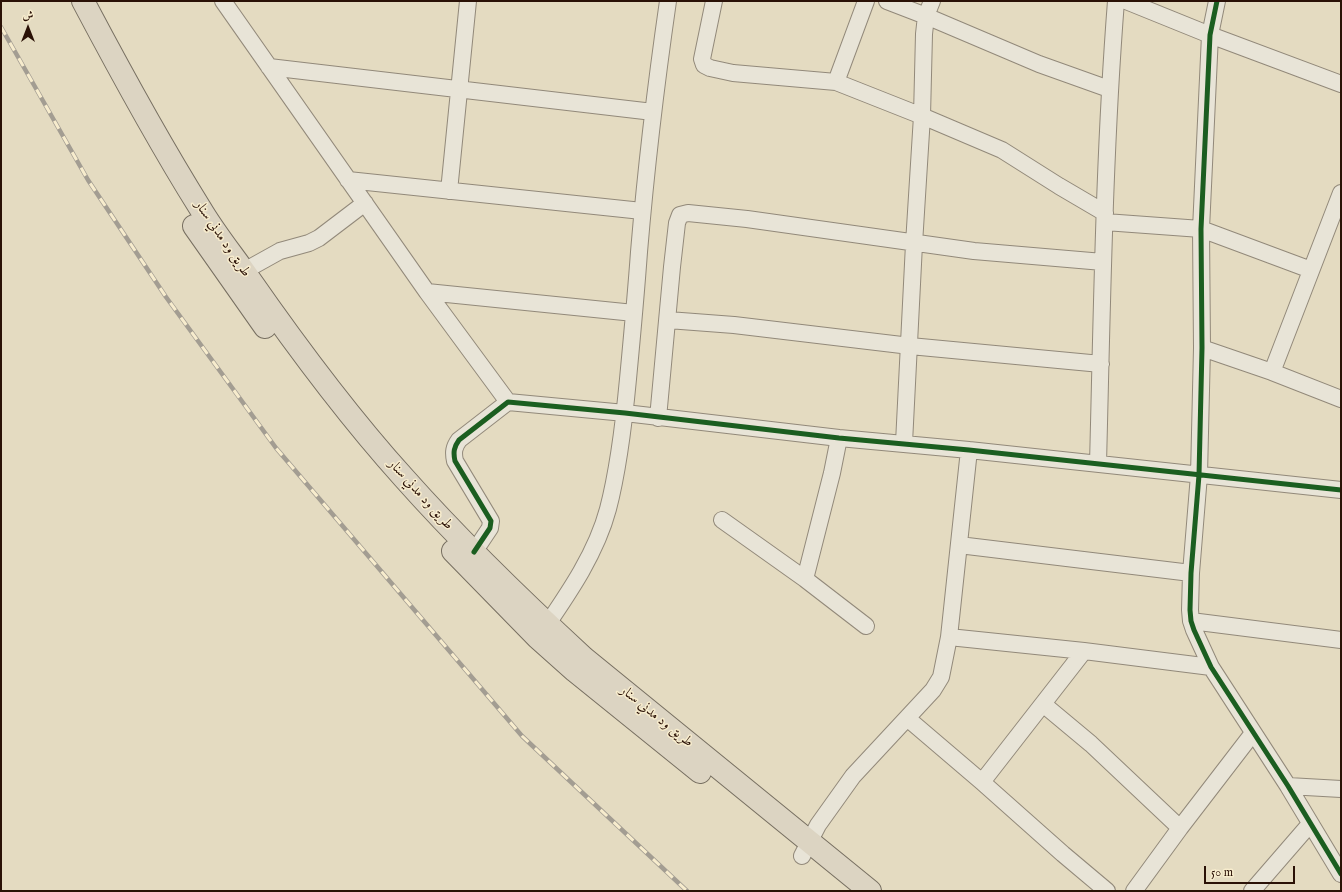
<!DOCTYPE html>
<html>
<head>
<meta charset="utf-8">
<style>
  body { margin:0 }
  #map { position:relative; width:1342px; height:892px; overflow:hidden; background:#e4dbc1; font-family:"IM FELL English",Amiri,serif }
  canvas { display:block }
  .frame { position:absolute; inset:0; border:2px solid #2a1106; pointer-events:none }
  .north { position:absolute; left:8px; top:8px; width:40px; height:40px; -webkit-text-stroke:3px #f7eccd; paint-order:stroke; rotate:0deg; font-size:11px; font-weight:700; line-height:16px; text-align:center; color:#2a1106 }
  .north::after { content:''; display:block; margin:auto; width:14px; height:18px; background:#2a1106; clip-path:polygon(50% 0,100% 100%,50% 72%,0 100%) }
  .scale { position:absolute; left:1204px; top:866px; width:91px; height:18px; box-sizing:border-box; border:2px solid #2a1106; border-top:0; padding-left:5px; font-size:12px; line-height:14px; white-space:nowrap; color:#2a1106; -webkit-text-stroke:3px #f7eccd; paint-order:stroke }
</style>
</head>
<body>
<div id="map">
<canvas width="1342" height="892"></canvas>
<div class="frame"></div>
<div class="north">ش</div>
<div class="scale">50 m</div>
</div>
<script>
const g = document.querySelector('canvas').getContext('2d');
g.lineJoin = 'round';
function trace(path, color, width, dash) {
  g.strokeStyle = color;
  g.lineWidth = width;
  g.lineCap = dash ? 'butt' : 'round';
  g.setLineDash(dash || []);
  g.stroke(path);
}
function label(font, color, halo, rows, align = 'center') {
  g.font = font + ' "IM FELL English",Amiri,serif';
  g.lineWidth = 3;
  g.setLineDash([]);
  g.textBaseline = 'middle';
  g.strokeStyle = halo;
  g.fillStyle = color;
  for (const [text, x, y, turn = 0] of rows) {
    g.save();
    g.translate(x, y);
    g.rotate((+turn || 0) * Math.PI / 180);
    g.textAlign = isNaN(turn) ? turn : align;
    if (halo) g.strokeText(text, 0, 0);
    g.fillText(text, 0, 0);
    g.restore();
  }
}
const minor = new Path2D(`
  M223,1L427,292L508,402
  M714,1L702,59L704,65L710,68L733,73L836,82L922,116L1002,150L1059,186L1105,213
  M887,1L926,16L1039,64L1109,89
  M1126,1L1210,35L1341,84
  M1217,1L1210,35L1201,229L1202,348L1199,475L1191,573L1190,610L1191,621L1194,630L1211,667L1288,786L1341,874
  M269,67L653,112
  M836,82L866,1
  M348,180L642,211
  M449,191L468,1
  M1105,222L1201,229L1311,270
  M244,271L280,251L309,243L319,238L365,203
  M427,292L634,313
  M668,320L734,325L910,346L1101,364
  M1202,348L1272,372L1341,399
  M1272,372L1341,193
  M658,418L672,267L677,223L680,215L688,213L747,219L974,251L1103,262
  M904,443L914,244L922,116L924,34L926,16L932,1
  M1098,464C1102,309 1104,155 1116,1
  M722,520L805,579L866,626
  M959,545L1191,573
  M474,552L490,528L491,521L455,461C453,452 454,447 459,440L508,402L625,413L839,438L969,450L1341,490
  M805,579L832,473L839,438
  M1191,621L1341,640
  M542,632C568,594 596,554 608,509C619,467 624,422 628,379C632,337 636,294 639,252C646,168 656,84 668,1
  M949,637L1084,651L1211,667
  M1043,704L1091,744L1180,828
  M907,718L982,782L1063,854L1107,891
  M982,782L1084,651
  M1288,786L1341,789
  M802,856L818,825L853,776L933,690L941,677L949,637L969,450
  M1134,891L1180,828L1253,733
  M1252,891L1310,824`);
const highway = new Path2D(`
  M83,1C120,71 158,141 200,208C214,232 232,254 248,277C296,346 347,415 404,478C460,541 522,601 584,658L870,891
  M194,226L265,327
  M453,551L538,638L575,671L700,772`);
trace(minor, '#92897a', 18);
trace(highway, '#776f61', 24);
trace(minor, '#e8e4d7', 16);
trace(highway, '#dcd4c2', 22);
const rail = new Path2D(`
  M1,27L88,180L166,297L276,448L522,736L687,891`);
trace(rail, '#a39d92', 4.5);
trace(rail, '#f7eccd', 3, [9]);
trace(new Path2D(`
  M1217,1L1210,35L1201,229L1202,348L1199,475L1191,573L1190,610L1191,621L1194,630L1211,667L1288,786L1341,874
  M474,552L490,528L491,521L455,461C453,452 454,447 459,440L508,402L625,413L839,438L969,450L1341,490`), '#1b5e20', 5);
label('14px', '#2a1106', '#f7eccd', [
  ["طريق ود مدني سنار",222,239,56],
  ["طريق ود مدني سنار",420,495,48],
  ["طريق ود مدني سنار",656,717,39]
]);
</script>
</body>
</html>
